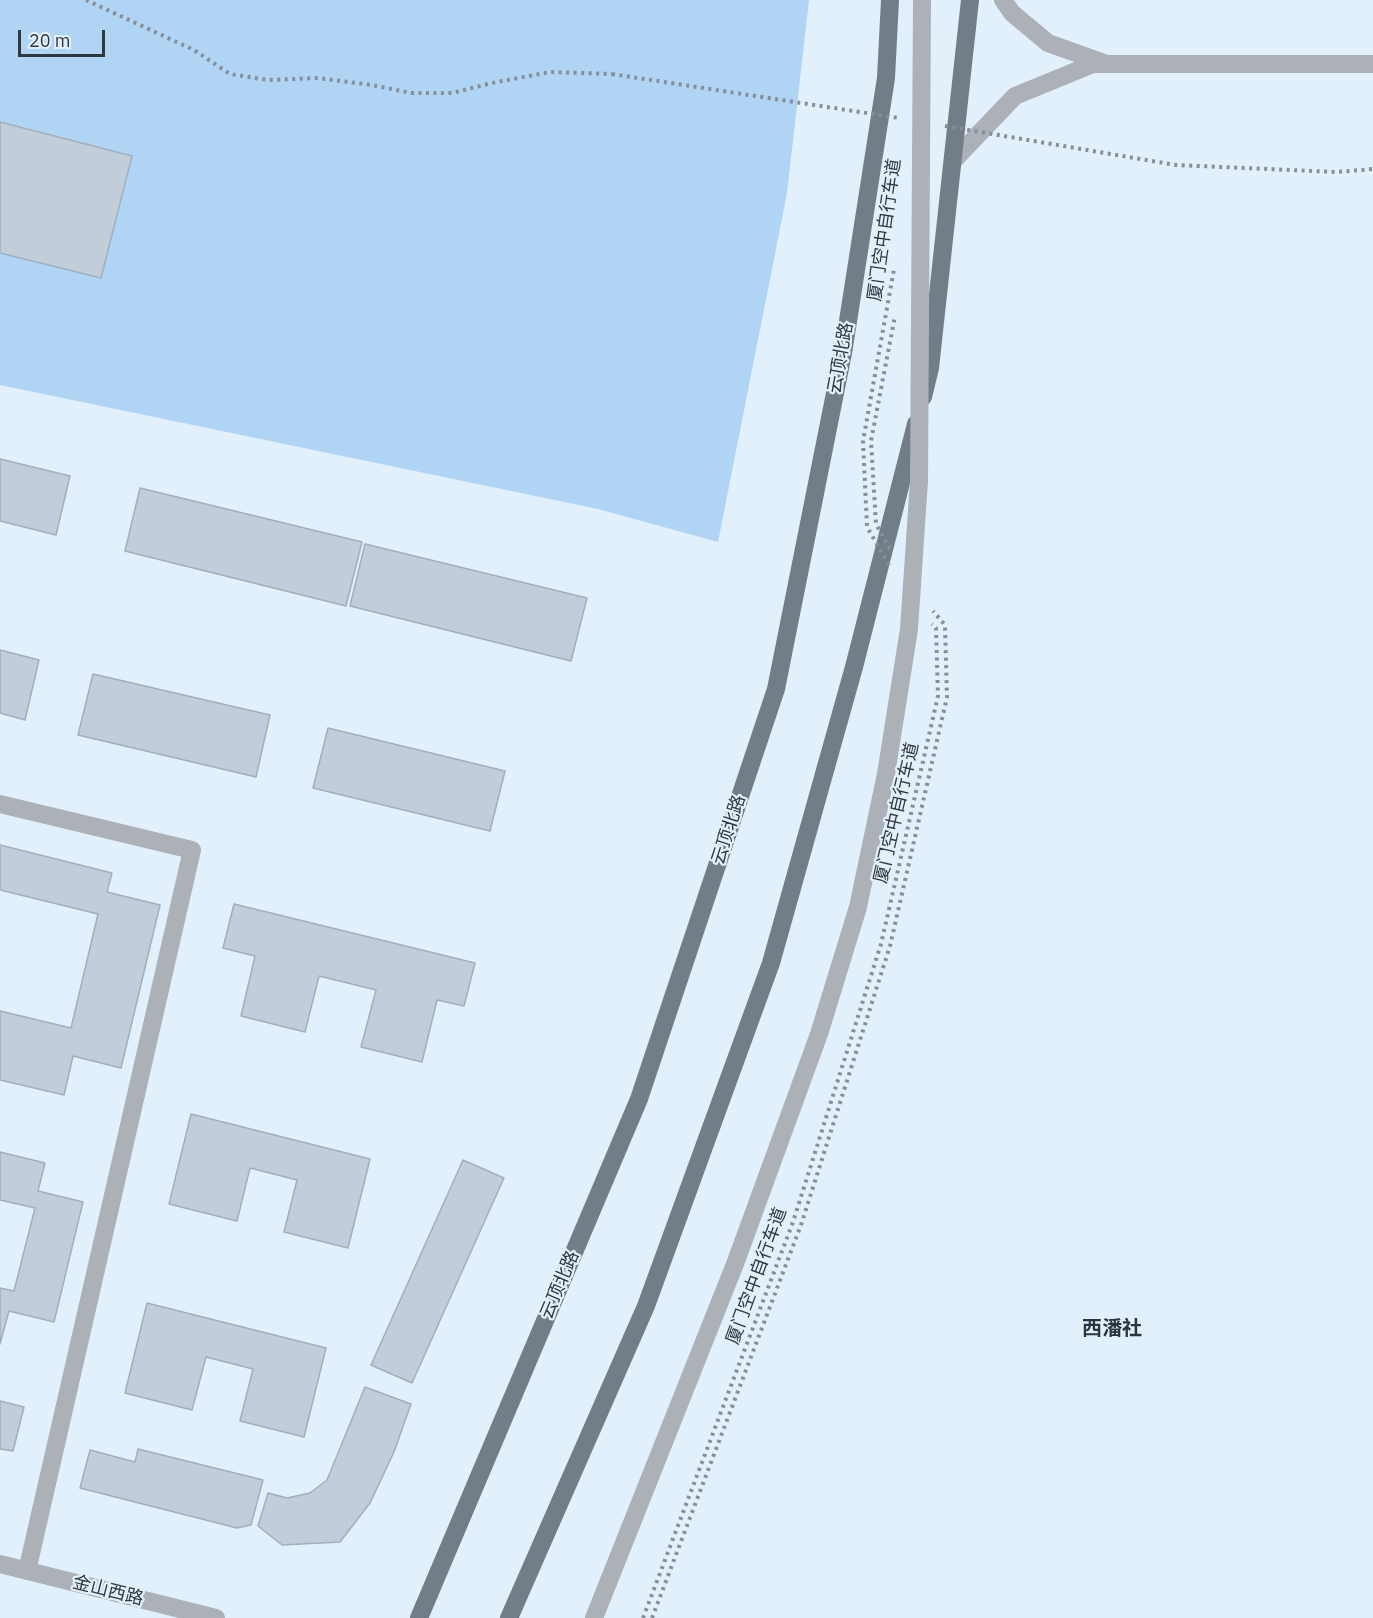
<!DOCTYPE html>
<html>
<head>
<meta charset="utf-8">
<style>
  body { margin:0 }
  #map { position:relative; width:1373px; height:1618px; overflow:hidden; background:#e2f0fc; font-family:"IBM Plex Sans",sans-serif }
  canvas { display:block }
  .scale { position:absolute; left:18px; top:30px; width:87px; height:27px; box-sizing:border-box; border:3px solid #32373c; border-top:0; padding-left:8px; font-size:18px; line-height:21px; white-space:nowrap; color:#32373c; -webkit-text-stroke:4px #e2f0fc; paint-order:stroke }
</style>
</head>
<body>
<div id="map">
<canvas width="1373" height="1618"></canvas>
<div class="scale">20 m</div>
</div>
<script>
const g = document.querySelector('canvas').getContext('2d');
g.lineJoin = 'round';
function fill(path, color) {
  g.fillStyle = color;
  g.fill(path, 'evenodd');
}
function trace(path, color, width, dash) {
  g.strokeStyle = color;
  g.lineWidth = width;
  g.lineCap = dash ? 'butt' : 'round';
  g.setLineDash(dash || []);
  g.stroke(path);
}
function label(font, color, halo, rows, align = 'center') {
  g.font = font + ' "IBM Plex Sans","Noto Sans SC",sans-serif';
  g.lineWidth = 4.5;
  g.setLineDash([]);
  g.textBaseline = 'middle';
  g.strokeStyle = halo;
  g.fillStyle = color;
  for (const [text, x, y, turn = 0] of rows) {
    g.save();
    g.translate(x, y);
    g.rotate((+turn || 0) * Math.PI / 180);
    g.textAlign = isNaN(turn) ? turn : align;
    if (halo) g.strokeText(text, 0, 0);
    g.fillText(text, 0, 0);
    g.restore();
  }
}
fill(new Path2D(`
  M0,0H809L787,193L718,542L598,509L0,385Z`), '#afd4f4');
const building = new Path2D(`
  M0,122L132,156L101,278L0,253Z
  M0,459L70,476L56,535L0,521Z
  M140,488L362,542L346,606L125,551Z
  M365,544L587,598L571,661L350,606Z
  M0,650L39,660L25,720L0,713Z
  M93,674L270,715L256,777L78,735Z
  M328,728L505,771L490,831L313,788Z
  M0,845L112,873L107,892L160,905L121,1068L73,1056L64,1095L0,1080V1011L71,1028L98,914L0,890Z
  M234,904L475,963L464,1006L437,1000L422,1062L361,1047L376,990L319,976L305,1032L241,1016L255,956L223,948Z
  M191,1114L370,1159L348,1248L284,1232L297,1180L250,1168L237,1221L169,1204Z
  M0,1152L45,1163L38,1191L83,1202L54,1322L9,1311L0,1344V1288L14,1291L35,1208L0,1200Z
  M463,1160L504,1178L412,1383L371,1365Z
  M147,1303L326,1348L304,1437L240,1421L253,1369L206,1357L192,1410L125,1393Z
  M365,1387L411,1404L394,1452L370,1503L340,1542L282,1545L258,1526L268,1493L287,1498L310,1493L327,1480Z
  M0,1401L24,1407L13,1451L0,1449Z
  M138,1449L263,1480L251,1525L237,1528L80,1488L90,1450L135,1462Z`);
fill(building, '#c1ceda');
trace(building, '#a2afbb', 1.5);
trace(new Path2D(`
  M86,0L194,50L230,74L268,80L318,78L372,85L411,93H452L492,83L550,72L612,74`), '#868f98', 4, [3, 4.5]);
trace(new Path2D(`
  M1003,0L1012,13L1048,43L1104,63
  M953,161L1015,96L1093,64H1373
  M0,804L192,850L27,1571
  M0,1564L216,1618`), '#abb1b6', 18);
trace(new Path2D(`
  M923,397L930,368L970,0
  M419,1618L639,1099L776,689L843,353L886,78L890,0
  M509,1618L646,1306L771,963L854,667L916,424`), '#737d87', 18);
trace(new Path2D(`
  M612,74L899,118
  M945,126L1176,165L1336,172L1373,169
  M890,549L876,524L871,441L895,316
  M889,565L867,527L863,441L894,269
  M643,1618L793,1222L881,944L938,696L936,628L932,624
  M652,1618L801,1225L890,946L947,697L945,625L933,611`), '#868f98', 4, [3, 4.5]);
trace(new Path2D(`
  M594,1618L735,1264L819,1034L858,907L886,774L909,629L919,481L922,0`), '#abb1b6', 18);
label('18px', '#32373c', '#e2f0fc', [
  ["厦门空中自行车道",885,230,-82],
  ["云顶北路",841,358,-80],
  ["厦门空中自行车道",897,813,-77],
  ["云顶北路",729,830,-72],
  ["厦门空中自行车道",757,1276,-70],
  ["云顶北路",560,1285,-67],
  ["金山西路",108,1591,14]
]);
label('bold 20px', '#2b353f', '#e2f0fc', [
  ["西潘社",1112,1329]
]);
</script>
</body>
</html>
